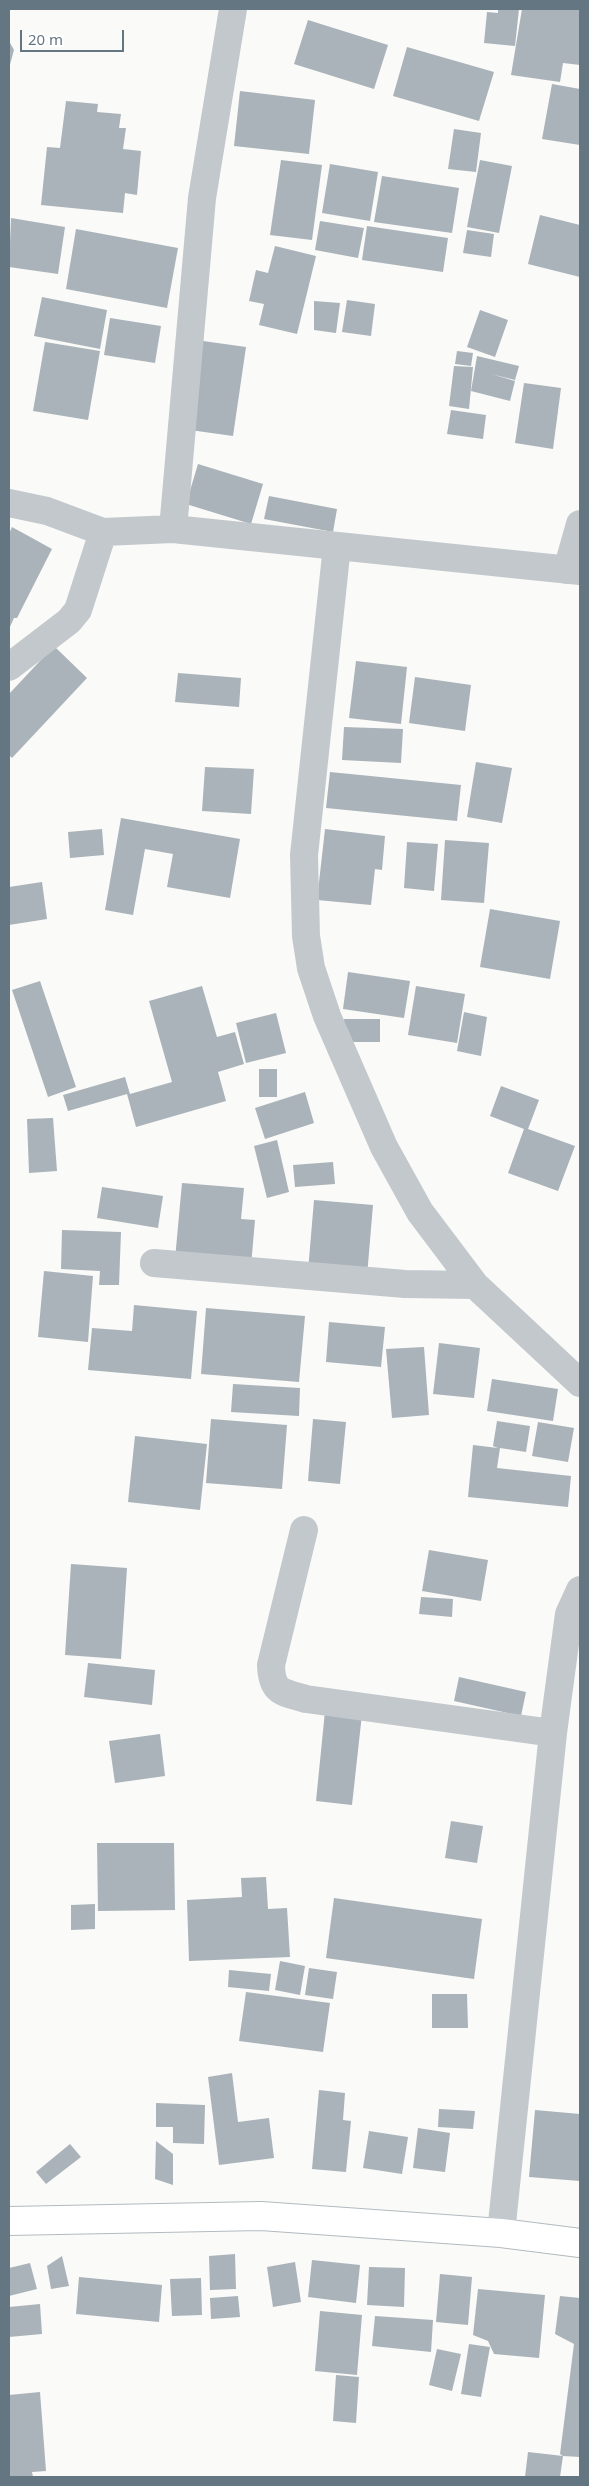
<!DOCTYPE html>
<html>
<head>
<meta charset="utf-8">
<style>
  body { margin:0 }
  #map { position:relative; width:589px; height:2486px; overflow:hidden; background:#fafaf8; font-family:"Noto Sans",sans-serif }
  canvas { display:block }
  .frame { position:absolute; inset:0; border:10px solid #657683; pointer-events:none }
  .scale { position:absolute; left:20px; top:30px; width:104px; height:22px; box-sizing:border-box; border:2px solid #657683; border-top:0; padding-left:6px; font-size:15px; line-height:18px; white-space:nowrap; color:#657683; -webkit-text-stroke:4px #fff; paint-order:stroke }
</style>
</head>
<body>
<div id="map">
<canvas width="589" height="2486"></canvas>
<div class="frame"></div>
<div class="scale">20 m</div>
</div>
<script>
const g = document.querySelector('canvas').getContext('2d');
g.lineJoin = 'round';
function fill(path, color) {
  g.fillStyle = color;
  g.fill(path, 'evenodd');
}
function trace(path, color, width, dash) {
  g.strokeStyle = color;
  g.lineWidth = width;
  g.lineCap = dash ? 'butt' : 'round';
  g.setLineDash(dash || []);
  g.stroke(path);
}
fill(new Path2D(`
  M498,9H519L515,46L484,43L487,12L498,13Z
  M522,9H580V65L563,63L560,82L511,75Z
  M308,20L388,45L374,89L294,64Z
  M9,41L14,50L9,68Z
  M407,47L494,72L479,121L393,96Z
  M552,84L580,89V145L542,139Z
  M240,91L315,100L309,154L234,146Z
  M66,101L98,104L97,112L121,114L119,128H126L123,149L141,151L137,195L125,193L123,213L41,205L47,147L60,148Z
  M454,129L481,133L476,172L448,169Z
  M281,160L322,165L312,240L270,235Z
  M480,160L512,166L499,233L467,227Z
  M330,164L378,172L370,221L322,213Z
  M382,176L459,188L452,233L374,222Z
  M540,215L580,225V277L528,264Z
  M11,218L65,227L58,274L9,267Z
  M320,221L364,228L358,258L315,250Z
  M367,226L448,238L443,272L362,260Z
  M76,229L178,248L167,308L66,289Z
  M467,230L494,234L491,257L463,253Z
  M275,246L316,256L297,334L259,325L264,304L249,301L256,270L268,273Z
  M42,297L107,310L100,349L34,336Z
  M347,300L375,304L371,336L342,332Z
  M314,301L340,303L336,333L314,330Z
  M480,310L508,320L495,357L467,347Z
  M110,318L161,326L155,363L104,355Z
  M203,341L246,347L233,436L190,430Z
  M45,342L100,351L88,420L33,411Z
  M457,351L473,353L471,366L455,364Z
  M477,356L519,366L515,380L491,374L515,381L510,401L471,391Z
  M454,366L473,367L469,409L449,406Z
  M524,383L561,388L553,449L515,443Z
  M451,410L486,415L483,439L447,434Z
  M198,464L263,484L251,524L186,504Z
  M269,496L337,509L333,532L264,519Z
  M12,527L52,549L17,618H14L9,629V534Z
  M54,646L87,678L12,758L9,755V694Z
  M356,661L407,667L401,724L349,718Z
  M178,673L241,678L239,707L175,702Z
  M415,677L471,685L465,731L409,723Z
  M344,727L403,729L401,763L342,760Z
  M476,762L512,768L502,823L467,817Z
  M205,767L254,769L251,814L202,811Z
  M330,772L461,785L457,821L326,808Z
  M121,818L240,839L230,898L167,887L173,854L145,849L133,915L105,910Z
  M102,829L104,855L70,858L68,832Z
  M325,829L385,836L382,870L375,869L371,905L317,900Z
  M445,840L489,843L484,903L441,900Z
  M407,842L438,844L434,891L404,888Z
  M42,882L47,919L9,925V887Z
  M490,909L560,921L550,979L480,967Z
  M348,972L410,981L404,1018L343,1009Z
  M40,981L76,1087L48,1097L12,990Z
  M202,986L217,1037L235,1032L244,1064L218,1072L226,1101L136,1127L127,1094L68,1111L63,1095L125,1077L130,1094L172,1082L149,1001Z
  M416,986L465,994L457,1043L408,1035Z
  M464,1012L487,1017L481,1056L457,1051Z
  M276,1013L286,1053L246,1063L236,1023Z
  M344,1019H380V1042H343Z
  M259,1069H277V1097H259Z
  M501,1086L539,1100L528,1129L575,1146L558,1191L508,1173L524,1129L490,1116Z
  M305,1092L314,1123L265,1139L255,1108Z
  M53,1118L57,1171L29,1173L27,1119Z
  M277,1140L289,1192L267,1198L254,1146Z
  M333,1162L335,1184L295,1187L293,1165Z
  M182,1183L244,1188L241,1219L255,1220L251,1266L175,1259Z
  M102,1187L163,1196L158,1228L97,1218Z
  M314,1200L373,1205L367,1276L308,1271Z
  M62,1230L121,1232L119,1285H99L100,1271L61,1269Z
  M44,1271L93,1276L88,1342L38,1337Z
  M134,1305L197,1311L191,1379L88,1370L92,1328L132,1331Z
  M206,1308L305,1316L299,1382L201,1374Z
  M329,1322L385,1327L381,1367L326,1362Z
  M439,1343L480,1348L474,1398L433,1394Z
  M424,1347L429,1415L392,1418L386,1349Z
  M492,1379L558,1389L553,1421L487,1411Z
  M233,1384L300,1388L299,1416L231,1412Z
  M211,1419L287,1425L282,1489L206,1483Z
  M313,1419L346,1422L340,1484L308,1481Z
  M497,1421L530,1426L526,1452L500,1448L497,1468L571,1476L568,1507L468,1497L473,1445L498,1448L493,1446Z
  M538,1422L574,1428L568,1462L532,1456Z
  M135,1436L207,1444L200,1510L128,1502Z
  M429,1550L488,1560L481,1601L422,1591Z
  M71,1564L127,1568L121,1659L65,1655Z
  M421,1597L453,1599L452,1617L419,1614Z
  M88,1663L155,1670L152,1705L84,1697Z
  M459,1677L526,1692L521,1716L454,1701Z
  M325,1711L362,1714L352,1805L316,1801Z
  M160,1734L165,1776L115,1783L109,1741Z
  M451,1821L483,1826L477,1863L445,1858Z
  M97,1843H174L175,1910L98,1911Z
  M266,1877L268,1909L287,1908L290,1957L189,1961L187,1900L242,1897L241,1878Z
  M334,1898L482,1919L474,1979L326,1958Z
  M95,1904V1929L71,1930V1905Z
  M280,1961L305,1966L300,1995L275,1990Z
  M309,1968L337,1972L333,1999L305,1995Z
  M229,1970L271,1974L269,1991L228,1987Z
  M246,1992L330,2003L323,2052L239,2041Z
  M432,1994H467L468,2028H432Z
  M232,2073L238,2122L269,2118L274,2158L219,2165L208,2077Z
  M319,2090L345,2093L343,2120L351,2121L346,2172L312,2169Z
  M156,2103L205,2105L204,2144L173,2143V2127H156Z
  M439,2109L475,2111L473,2129L438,2127Z
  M535,2110L580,2114V2181L529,2177Z
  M418,2128L450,2133L445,2172L413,2168Z
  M369,2131L408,2137L402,2174L363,2168Z
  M156,2141L173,2154V2185L155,2179Z
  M70,2144L81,2157L46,2184L36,2172Z
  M235,2254L236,2289L210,2290L209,2256Z
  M62,2256L69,2286L51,2289L47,2266Z
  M312,2260L360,2265L356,2303L308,2297Z
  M295,2262L301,2302L273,2307L267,2267Z
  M30,2263L37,2289L9,2296V2268Z
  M369,2267L405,2268L404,2307L367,2305Z
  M440,2274L472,2277L468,2325L436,2322Z
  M79,2277L162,2285L159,2322L76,2314Z
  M201,2278L202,2315L172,2316L170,2279Z
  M478,2289L545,2295L539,2358L494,2354L488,2341L473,2335Z
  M238,2296L240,2317L211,2319L210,2298Z
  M560,2296L580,2298V2457L563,2456L560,2477H525L528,2452L563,2456L560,2454L574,2344L555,2334Z
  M40,2304L42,2334L9,2337V2307Z
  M320,2311L362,2315L357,2375L315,2371Z
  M375,2316L433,2320L431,2352L372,2346Z
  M469,2344L490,2347L481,2397L461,2394Z
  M437,2349L461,2354L452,2391L429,2385Z
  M336,2375L359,2377L356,2423L333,2421Z
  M40,2392L46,2471L32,2472L33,2477H9V2395Z`), '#aab3b9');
const secondary = new Path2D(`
  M9,2221L261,2216L501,2233L580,2243`);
trace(secondary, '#b3babf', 30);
trace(new Path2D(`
  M9,503L47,511L103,532L173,529L580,571
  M173,529L202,198L233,9
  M337,546L304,855L306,936L311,968L327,1016L384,1147L420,1212L475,1285L580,1383
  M567,570L580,524
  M9,667L69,621L78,610L103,532
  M154,1263L405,1284L475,1285
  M304,1530L271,1665C272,1693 282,1692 306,1699L553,1733
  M501,2233L553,1733L569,1614L580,1590`), '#c3c8cc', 28);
trace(secondary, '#fff', 28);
</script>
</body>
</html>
